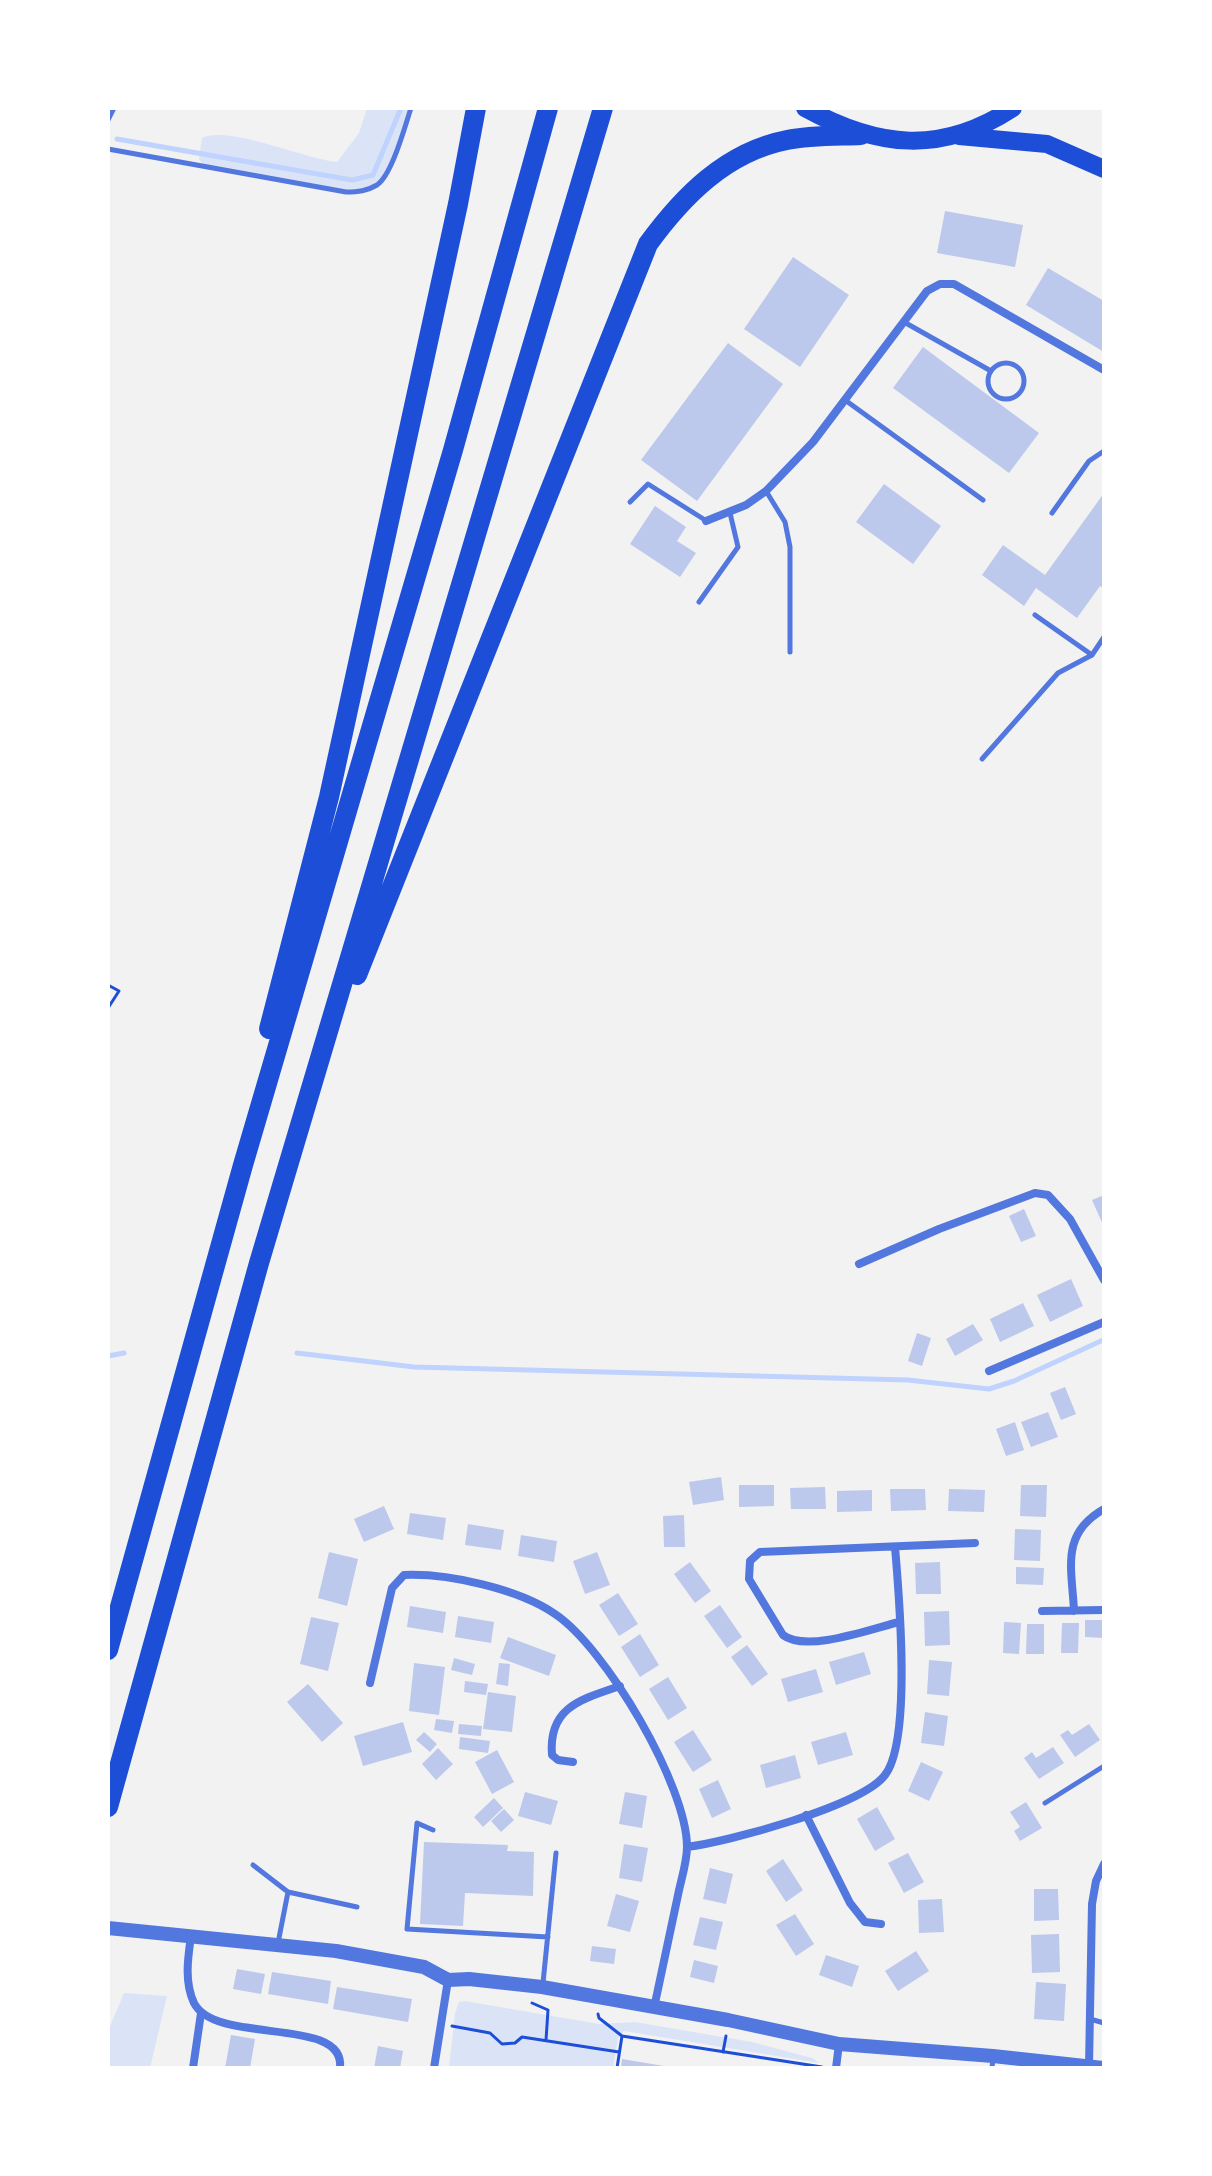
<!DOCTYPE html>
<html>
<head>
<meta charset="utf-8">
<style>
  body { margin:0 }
  #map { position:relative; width:1212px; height:2176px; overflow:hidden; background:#f2f2f2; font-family:Overpass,sans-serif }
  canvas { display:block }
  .frame { position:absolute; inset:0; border:110px solid #fff; pointer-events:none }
</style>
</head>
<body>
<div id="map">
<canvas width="1212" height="2176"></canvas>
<div class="frame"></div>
</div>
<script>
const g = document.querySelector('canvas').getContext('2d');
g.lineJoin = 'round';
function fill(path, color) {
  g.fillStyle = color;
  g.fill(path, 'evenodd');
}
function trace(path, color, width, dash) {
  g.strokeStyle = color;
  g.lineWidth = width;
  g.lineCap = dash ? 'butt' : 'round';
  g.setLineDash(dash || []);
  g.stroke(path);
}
fill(new Path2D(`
  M367,108H411C403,130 397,162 382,181C374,191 359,192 346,192L204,167L199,159L202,138C229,125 304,159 337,162L359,133Z
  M124,1993L167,1996L150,2068H108V2031Z
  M465,2001L599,2024L635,2022L752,2042L812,2058L819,2063L624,2031L618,2038L613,2068H449L455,2013L459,2002Z`), '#dbe4f7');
trace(new Path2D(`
  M117,139L352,180L373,175L401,108
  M297,1353L414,1367L908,1380L989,1389L1014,1381L1103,1340
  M108,1356L124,1353`), '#bfd3fe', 5);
fill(new Path2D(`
  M945,211L1023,225L1015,267L937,253Z
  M793,257L849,295L800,367L744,329Z
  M1048,268L1104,301V352L1026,305Z
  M728,343L783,384L697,501L641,460Z
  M923,347L1039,433L1009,473L893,388Z
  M884,484L941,526L913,564L856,522Z
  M1104,493V588L1100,586L1077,618L1036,588L1024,606L982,575L1003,545L1045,575Z
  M655,506L686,527L677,541L696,553L680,577L630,544Z
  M1104,1195V1227L1092,1200Z
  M1024,1209L1036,1236L1021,1242L1009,1216Z
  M1071,1279L1083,1306L1050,1322L1037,1295Z
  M1023,1303L1034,1326L1000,1342L990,1319Z
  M973,1324L983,1340L955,1356L946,1339Z
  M917,1333L931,1338L922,1366L908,1361Z
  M1065,1387L1076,1414L1061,1420L1050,1393Z
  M1048,1412L1058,1437L1031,1447L1021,1422Z
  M1015,1422L1024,1450L1006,1456L996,1429Z
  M721,1477L724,1500L693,1505L689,1482Z
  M739,1485H774V1506L739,1507Z
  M1021,1485H1047L1046,1517L1020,1516Z
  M825,1487L826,1509H791L790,1488Z
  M890,1489H925L926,1510L891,1511Z
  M949,1489L985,1490L984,1512L948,1511Z
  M872,1490V1511L837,1512V1491Z
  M384,1506L394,1529L364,1542L354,1519Z
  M410,1513L446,1518L443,1540L407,1534Z
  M684,1515L685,1547H664L663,1516Z
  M468,1524L504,1530L501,1550L465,1545Z
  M1015,1529L1041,1530L1040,1561L1014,1560Z
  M521,1535L557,1541L554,1562L518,1556Z
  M329,1552L358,1559L347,1606L318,1598Z
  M597,1552L610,1585L585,1594L573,1561Z
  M690,1562L711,1591L695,1603L674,1574Z
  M940,1562L941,1594H916L915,1563Z
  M1016,1567L1044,1568L1043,1585L1016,1584Z
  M618,1593L638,1624L619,1636L599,1605Z
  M720,1605L742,1637L727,1648L704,1616Z
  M410,1606L446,1612L443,1633L407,1627Z
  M949,1611L950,1645L925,1646L924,1612Z
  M458,1616L494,1622L491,1643L455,1637Z
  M311,1617L339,1623L328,1671L300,1664Z
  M1085,1620H1104V1638L1085,1637Z
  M1004,1622L1021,1623L1019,1654L1003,1653Z
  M1062,1623H1079L1078,1653H1061Z
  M1027,1624H1044V1654H1026Z
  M640,1634L659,1665L640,1677L621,1647Z
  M508,1637L556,1655L549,1676L500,1658Z
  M747,1645L768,1674L752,1686L731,1657Z
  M864,1652L871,1674L836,1685L829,1662Z
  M454,1658L475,1664L472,1675L451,1670Z
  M929,1660L952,1662L949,1696L927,1694Z
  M414,1663L445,1667L439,1715L409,1711Z
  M499,1663L510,1664L508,1686L496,1684Z
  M816,1669L823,1692L788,1702L781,1679Z
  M668,1677L687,1708L668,1720L649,1689Z
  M465,1681L488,1684L486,1695L464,1692Z
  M308,1684L343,1723L322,1742L287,1702Z
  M488,1692L516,1696L512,1732L483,1729Z
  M925,1712L948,1716L944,1746L921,1743Z
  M436,1719L454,1721L452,1733L434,1730Z
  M403,1722L412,1752L363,1766L354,1736Z
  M459,1724L482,1726L481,1736L458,1734Z
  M1089,1724L1100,1740L1075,1757L1060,1735L1068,1730L1072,1735Z
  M693,1730L712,1760L693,1772L674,1742Z
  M424,1732L437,1744L430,1752L416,1740Z
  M846,1732L853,1755L818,1765L811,1742Z
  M460,1737L490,1741L488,1753L459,1749Z
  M1053,1747L1064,1763L1039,1779L1024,1758L1032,1752L1036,1758Z
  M438,1748L453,1764L436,1780L422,1764Z
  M497,1750L514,1782L492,1794L475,1762Z
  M795,1755L801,1778L766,1788L760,1765Z
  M921,1762L943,1772L929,1801L908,1791Z
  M718,1780L731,1809L712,1818L699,1789Z
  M525,1792L558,1801L551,1825L518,1816Z
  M625,1792L647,1796L642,1828L619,1824Z
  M494,1798L503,1808L483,1827L474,1817Z
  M1026,1802L1042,1828L1020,1841L1014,1831L1020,1827L1010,1812Z
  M877,1807L895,1839L875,1851L857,1819Z
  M504,1809L514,1820L501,1832L491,1821Z
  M424,1842L508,1845L507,1851L534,1852L533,1896L465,1893L463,1926L420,1924Z
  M624,1844L648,1848L642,1882L619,1878Z
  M908,1853L924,1882L904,1893L888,1863Z
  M783,1859L803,1890L786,1902L766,1871Z
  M710,1868L733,1874L726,1904L703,1899Z
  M1034,1889H1058L1059,1920L1034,1921Z
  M616,1894L639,1901L630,1932L607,1926Z
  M942,1899L944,1932L919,1933L918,1900Z
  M795,1914L814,1944L796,1956L776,1925Z
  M700,1917L723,1922L716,1950L693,1945Z
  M1059,1934L1060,1972L1032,1973L1031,1935Z
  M592,1946L616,1949L614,1964L590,1961Z
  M916,1951L929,1971L898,1991L885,1971Z
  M826,1955L859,1966L852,1987L819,1975Z
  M694,1960L718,1966L714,1983L690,1977Z
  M237,1969L265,1974L261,1994L233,1989Z
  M272,1972L331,1981L328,2004L268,1994Z
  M1036,1982L1066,1984L1064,2021L1034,2019Z
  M337,1987L412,1999L408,2022L333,2009Z
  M231,2035L255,2039L250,2068H225Z
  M378,2046L403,2051L400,2068H374Z
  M622,2059L664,2066V2068H621Z`), '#bdc9ec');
trace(new Path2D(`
  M108,985L119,991L108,1008
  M532,2003L548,2010L546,2040
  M598,2014L599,2018L622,2036L822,2067
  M452,2026L490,2033L502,2044L515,2043L522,2037L619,2052
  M723,2052L726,2036
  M617,2068L622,2036`), '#1d4ed8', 3);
trace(new Path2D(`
  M108,120L114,108
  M108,149L346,192C358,192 367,191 377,185C392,175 405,126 411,108
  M904,322L991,371
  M988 381a18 18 0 1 1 36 0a18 18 0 1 1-36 0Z
  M845,400L983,500
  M766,491L785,522L790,547V652
  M630,502L648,484L705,520
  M1052,513L1089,461L1104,451
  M699,602L738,547L730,513
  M1035,615L1092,655L1104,637
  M982,759L1058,673L1092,655
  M1045,1803L1104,1766
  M433,1830L417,1823L407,1929L548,1937
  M253,1865L288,1892L357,1907
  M278,1943L288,1892
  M543,1983L556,1853
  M1090,2019L1104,2023
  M992,2068L993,2057`), '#5277de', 5);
trace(new Path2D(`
  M706,521L746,505L766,491L813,442L927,291L940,284H954L1104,370
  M859,1264L939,1229L1035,1193L1048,1195L1070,1219L1104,1280
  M989,1371L1104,1322
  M1042,1611L1103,1610
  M1074,1611C1072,1568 1060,1534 1104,1509
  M899,1622C871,1629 806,1653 783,1635L749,1579L750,1561L760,1552L975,1543
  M370,1683L392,1588L404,1575C448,1573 519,1589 555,1614C606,1648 687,1786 687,1847C687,1862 681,1880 678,1895C670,1932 662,1970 654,2008
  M573,1762L558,1760L552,1755C548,1707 582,1699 620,1686
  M806,1815L850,1903L865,1922L881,1924
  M687,1847C727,1842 862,1806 885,1775C912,1740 899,1594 895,1547
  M191,1936C188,1957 184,1982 194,2003C216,2046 346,2015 340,2068
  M1089,2066L1092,1904L1096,1881L1104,1864
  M193,2068L201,2013
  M434,2068L448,1980
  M836,2068L839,2044`), '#5277de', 8);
trace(new Path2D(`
  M108,1928L336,1951L424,1967L448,1980L469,1979L542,1987L728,2020L839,2044L993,2056L1103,2068`), '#5277de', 14);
trace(new Path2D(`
  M959,136L1047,144L1104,169`), '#1d4ed8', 18);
trace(new Path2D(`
  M805,108C878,148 941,155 1013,108`), '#1d4ed8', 18);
trace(new Path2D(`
  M357,975L648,244C683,196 726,152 787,140C811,135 837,136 861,135
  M269,1029L329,797L458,204L476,108
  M108,1650L243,1165L453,450L548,108
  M108,1807L259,1263L603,108`), '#1d4ed8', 20);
</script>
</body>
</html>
